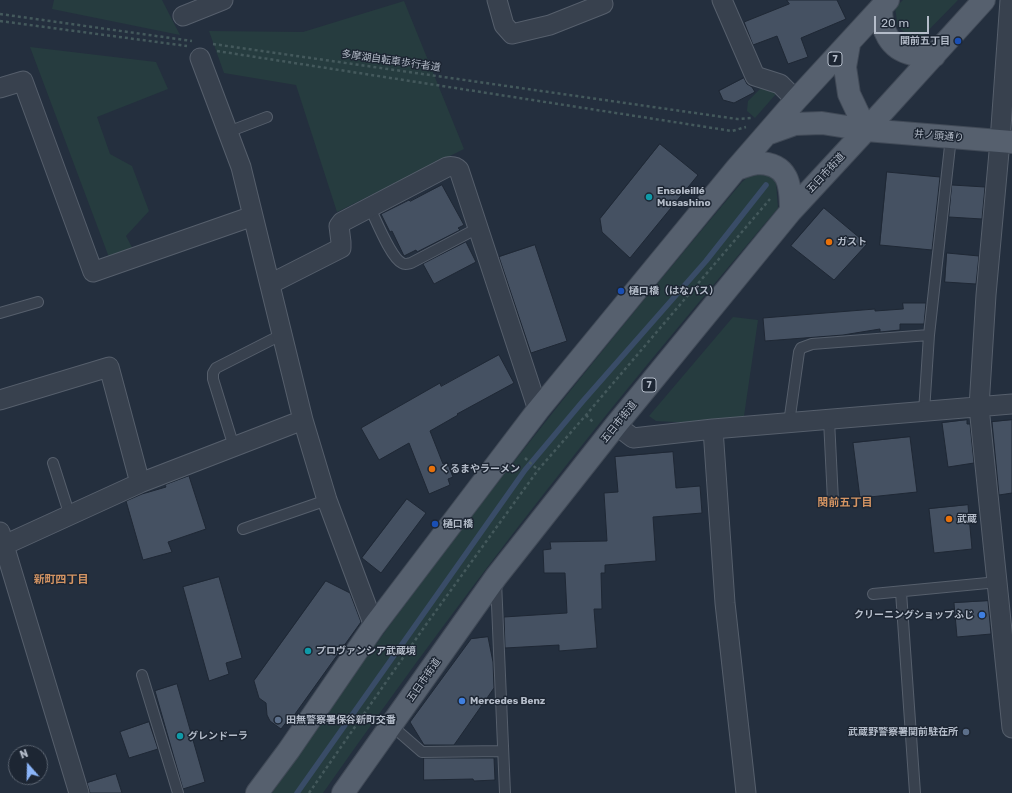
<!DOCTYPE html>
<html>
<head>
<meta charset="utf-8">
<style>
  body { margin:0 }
  #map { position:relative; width:1012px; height:793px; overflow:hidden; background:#242f3e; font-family:Rubik,sans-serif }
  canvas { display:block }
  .north { position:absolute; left:8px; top:745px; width:40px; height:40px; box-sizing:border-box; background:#1d2633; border:1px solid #59626f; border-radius:50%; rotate:340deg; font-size:11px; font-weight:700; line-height:16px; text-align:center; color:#b4bcc9 }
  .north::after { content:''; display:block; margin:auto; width:14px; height:18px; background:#8ab4f8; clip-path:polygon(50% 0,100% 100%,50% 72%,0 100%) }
  .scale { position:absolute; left:874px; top:16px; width:55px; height:18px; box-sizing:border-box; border:2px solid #b4bcc9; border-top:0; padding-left:5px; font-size:12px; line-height:14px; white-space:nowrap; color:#b4bcc9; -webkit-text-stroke:3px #1d2633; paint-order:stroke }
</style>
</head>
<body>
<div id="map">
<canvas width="1012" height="793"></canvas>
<div class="north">N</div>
<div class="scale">20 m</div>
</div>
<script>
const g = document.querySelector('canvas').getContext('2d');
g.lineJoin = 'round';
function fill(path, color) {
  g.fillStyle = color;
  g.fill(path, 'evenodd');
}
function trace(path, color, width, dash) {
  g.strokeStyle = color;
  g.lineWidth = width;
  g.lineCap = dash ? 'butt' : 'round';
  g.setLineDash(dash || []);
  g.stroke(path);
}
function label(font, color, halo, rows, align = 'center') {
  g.font = font + ' Rubik,"Noto Sans JP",sans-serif';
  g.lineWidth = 3;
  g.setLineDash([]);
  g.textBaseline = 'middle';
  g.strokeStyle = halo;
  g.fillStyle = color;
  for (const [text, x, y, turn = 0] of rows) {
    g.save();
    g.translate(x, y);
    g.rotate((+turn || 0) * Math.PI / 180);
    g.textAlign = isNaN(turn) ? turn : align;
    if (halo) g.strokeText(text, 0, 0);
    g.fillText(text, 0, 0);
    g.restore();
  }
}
fill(new Path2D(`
  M54,0H162L180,35L52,9Z
  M903,0H958L917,42L898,27L895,8Z
  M404,1L464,149L337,212L296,85L224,73L209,31L303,32Z
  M30,47L156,62L168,89L97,117L110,154L132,166L149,211L126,236L136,255L110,260Z
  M763,86L770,87L776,94L755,118L747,111L748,101Z
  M757,172L768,174L776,183L778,208C711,288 643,368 579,449C490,561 405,676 323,793H272C312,736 351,678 392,622C503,471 622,325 742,182L750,175Z
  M733,317L758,320L744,416L711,424L656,421L649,416Z`), '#263c3f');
trace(new Path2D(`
  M297,793L525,470L583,401L706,261L766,185`), '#394c67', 5.5);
const building = new Path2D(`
  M787,0H837L846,19L801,38L808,57L788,64L777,36L753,45L744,22L789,4Z
  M744,78L747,84L752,87L755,92L734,103L723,100L719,91Z
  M660,144L698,175L630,258L602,232L600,219Z
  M887,172L940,177L932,250L880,245Z
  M442,185L464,225L458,228L460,230L417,252L416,250L404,256L392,231L390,232L381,214L409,200L410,201Z
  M952,185L985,187L982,219L949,217Z
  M824,208L867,244L834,280L791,246Z
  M466,242L476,262L434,284L423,264Z
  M535,245L567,341L531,353L499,257Z
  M947,253L979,256L976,284L945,282Z
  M903,303H926L924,324H900V330L880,332V329L843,335L765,341L763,318L875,309V311L903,309Z
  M499,355L514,383L457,414L458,415L430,431L443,464L447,462L453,477L448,479L450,485L429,494L409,443L379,460L361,428L440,383L441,386Z
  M967,420V424H970L974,463L948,467L942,423Z
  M1012,420V493L999,495L992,422Z
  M910,437L917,492L860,498L853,443Z
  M673,452L676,488L700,486L702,513L653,517L656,561L605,565V573H601L602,609H594L597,648L559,651V645L505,648L504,617L567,613L565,573H544L543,550L551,549L550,542L607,541L604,493L618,492L615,457Z
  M189,476L206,529L168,542L172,552L143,560L126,501L142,494L166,487L165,485Z
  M407,499L426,513L381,573L362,558Z
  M968,505L972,549L934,553L929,509Z
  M219,577L242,658L226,663L229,674L209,681L183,587Z
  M326,581L350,593L361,622L290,721L288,720L281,729L270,721L267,715L266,703L259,698L254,681Z
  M988,601L991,634L957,637L954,603Z
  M488,637L493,662L494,688L454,745H424L410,722L471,639Z
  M177,684L205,782L183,789L155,691Z
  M149,722L158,749L129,758L120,732Z
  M424,758H494L495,780L474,781L473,779L424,780Z
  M116,774L122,793H90L87,783Z`);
fill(building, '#455162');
trace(building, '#1f2835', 1);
const lane = new Path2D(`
  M228,132L267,117
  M370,208C376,220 391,258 402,263C405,265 407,264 411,263L478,228
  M0,313L38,302
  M924,412L929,335L951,137
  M829,420L833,501
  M789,423L799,352L801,348L812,344L929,335
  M234,447L213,379V373L216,368L281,335
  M53,463L70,516
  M243,529L327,500
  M496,581L505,793
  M901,592L915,793
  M873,594L998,582
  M142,675L178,793
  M392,726L422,752L503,751`);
const street = new Path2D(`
  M497,0L504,25L512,34L550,25L603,4L601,0
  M722,0L755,76L780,84L796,100
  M1010,0L1000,141L986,295L979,407L1012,728
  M183,16L223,0
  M200,58L241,167L303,420L327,500L374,626
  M0,88L23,81L93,272L253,216
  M270,284L341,248V242L339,226L342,222L447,167C452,166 455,166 459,170L538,410
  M0,400L109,367L140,483
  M616,425L633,438L713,429L1012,404
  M713,429L725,603L746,793
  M0,532L79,793
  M0,547L140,483L303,420`);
const primary = new Path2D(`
  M881,8C881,29 889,49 912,54C919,56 927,55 934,56
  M849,44L845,67L849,94L866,130
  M767,134L795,124L822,123L866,130L1012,142
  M736,169C743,167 750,164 757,163C789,163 791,185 791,211
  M257,793L289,750L374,626L538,410L736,169L796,100L888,0
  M343,793L496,577L616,425L791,211L866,130L984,0`);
trace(lane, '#565f6c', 12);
trace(street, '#565f6c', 21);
trace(primary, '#414a57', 24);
trace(new Path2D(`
  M0,14L192,41
  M0,21L187,46
  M213,44L737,119L752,118
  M217,51L732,131L746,127
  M586,415L593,422
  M525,458L538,470
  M309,793L425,626L538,470L586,415L770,199`), '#44595c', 2.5, [3, 3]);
trace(lane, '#38414e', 10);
trace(street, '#38414e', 19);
trace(primary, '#56606e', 22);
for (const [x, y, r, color] of [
  [958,41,4,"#1a4fb4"],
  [649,197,4,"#0f9aa8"],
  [829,242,4,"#e8710a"],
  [621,291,4,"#1a4fb4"],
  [432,469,4,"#e8710a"],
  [949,519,4,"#e8710a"],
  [435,524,4,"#1a4fb4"],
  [982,615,4,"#3f7fe0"],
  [308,651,4,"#0f9aa8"],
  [462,701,4,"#3f7fe0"],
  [278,720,4,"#5c6f8a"],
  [966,732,4,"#5c6f8a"],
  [180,736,4,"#0f9aa8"]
]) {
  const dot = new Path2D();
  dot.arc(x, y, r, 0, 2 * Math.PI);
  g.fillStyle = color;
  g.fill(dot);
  trace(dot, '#1d2633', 1.5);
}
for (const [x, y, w] of [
  [835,59,14],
  [649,385,14]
]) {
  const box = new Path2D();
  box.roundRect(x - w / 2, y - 7, w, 14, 3);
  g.fillStyle = '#1d2633';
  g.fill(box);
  trace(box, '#b4bcc9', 1);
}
label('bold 9px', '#b4bcc9', null, [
  ["7",835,59],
  ["7",649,385]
]);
label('bold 10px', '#b4bcc9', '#1d2633', [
  ["関前五丁目",950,41,"right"],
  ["Ensoleillé",657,191],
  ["Musashino",657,203],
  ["ガスト",837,242],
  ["樋口橋（はなバス）",629,291],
  ["くるまやラーメン",440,469],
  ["武蔵",957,519],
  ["樋口橋",443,524],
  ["クリーニングショップふじ",974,615,"right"],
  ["プロヴァンシア武蔵境",316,651],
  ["Mercedes Benz",470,701],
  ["田無警察署保谷新町交番",286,720],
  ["武蔵野警察署関前駐在所",958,732,"right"],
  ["グレンドーラ",188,736]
], 'left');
label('10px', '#b4bcc9', '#1d2633', [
  ["多摩湖自転車歩行者道",391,61,8],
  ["井ノ頭通り",939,136,5],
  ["五日市街道",826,173,-47],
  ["五日市街道",619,422,-51],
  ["五日市街道",424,680,-55]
]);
label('bold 11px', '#d59563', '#1d2633', [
  ["関前五丁目",845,503],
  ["新町四丁目",61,580]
]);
</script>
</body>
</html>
